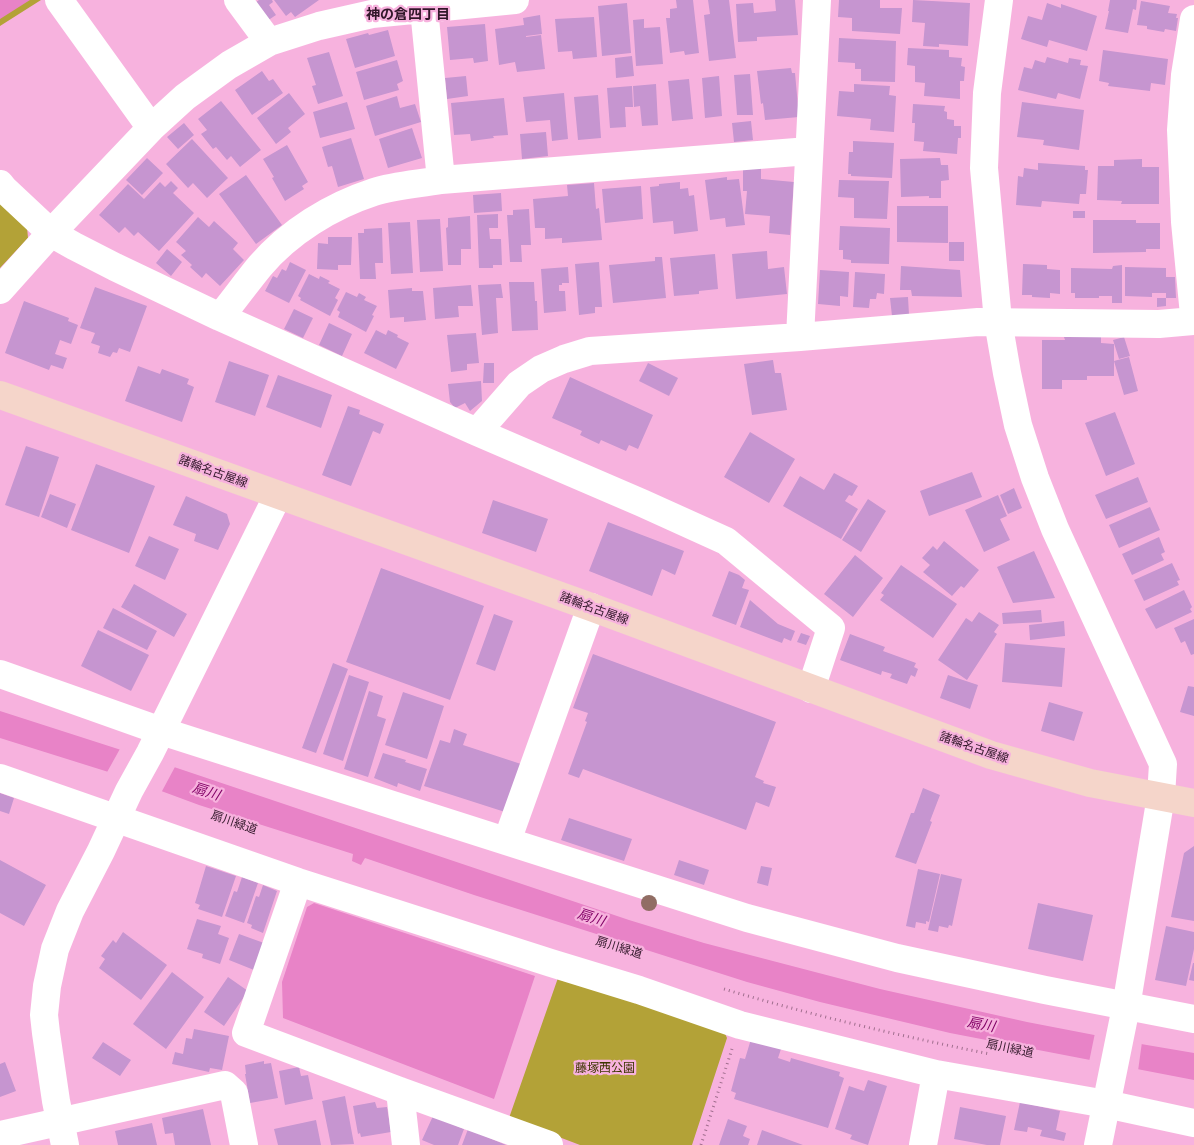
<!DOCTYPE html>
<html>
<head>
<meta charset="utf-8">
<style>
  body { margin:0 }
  canvas { display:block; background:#f7b2de }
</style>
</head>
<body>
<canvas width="1194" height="1145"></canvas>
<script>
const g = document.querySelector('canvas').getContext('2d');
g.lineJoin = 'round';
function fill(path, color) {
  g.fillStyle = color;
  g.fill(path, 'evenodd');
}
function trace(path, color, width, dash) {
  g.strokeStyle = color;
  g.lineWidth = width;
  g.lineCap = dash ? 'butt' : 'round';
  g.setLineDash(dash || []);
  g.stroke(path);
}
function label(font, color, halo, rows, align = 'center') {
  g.font = font + ' "Fira Sans","Noto Sans JP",sans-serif';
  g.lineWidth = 4.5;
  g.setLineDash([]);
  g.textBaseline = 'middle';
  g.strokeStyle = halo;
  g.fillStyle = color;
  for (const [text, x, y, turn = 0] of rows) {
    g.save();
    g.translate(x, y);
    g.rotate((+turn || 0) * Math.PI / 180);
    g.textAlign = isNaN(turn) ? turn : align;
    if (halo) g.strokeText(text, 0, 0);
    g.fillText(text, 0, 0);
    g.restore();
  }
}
fill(new Path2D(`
  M0,0H41L0,26Z
  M0,200L27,227L28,238L0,268Z
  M559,975L723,1029L727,1038L692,1145H580L509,1118Z`), '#b3a237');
fill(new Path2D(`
  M0,0H30L0,19Z
  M0,711L174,767L629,920L704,943L880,989L1027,1022L1141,1044L1194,1053V1080L950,1033L820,1002L747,982L474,895L365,858L361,865L352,861L353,854L199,805L118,775L0,738Z
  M314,903L535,976L494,1099L283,1018L282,982L307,907Z`), '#e883c7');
fill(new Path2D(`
  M121,747L176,765L161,793L106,774Z
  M1095,1033L1142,1042L1138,1071L1089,1062Z`), '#f7b2de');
fill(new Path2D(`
  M259,0H272L273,2L269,5L276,15L264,23L252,5Z
  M274,0H319L295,17L291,12L286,16Z
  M676,0H693L699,53L685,55L684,51L670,53L666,18H670V9L677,8Z
  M708,0H729L736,58L709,61L704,15L710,14Z
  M775,0H795L798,35L757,37V41L738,42L736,4L753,3L754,13L776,11Z
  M839,0H880V8H902L900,34L852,31V18L838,17Z
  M913,0L970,3L968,46L939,44V47L923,46L925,23L912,22Z
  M1110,0H1137L1136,10L1133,9L1128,33L1105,29L1109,11H1108Z
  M1141,1L1170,6L1168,13L1177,14L1176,18H1178L1176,31L1165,29L1164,32L1147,29V26L1137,25Z
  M627,3L631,53L602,56L598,6Z
  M1047,3L1061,8V4L1097,16L1087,51L1049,40L1047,47L1021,39L1028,16L1042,20Z
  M540,15L542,34L526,36V37L541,35L545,69L517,72L515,62L499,65L495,29L524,25L523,18Z
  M594,17L597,57L573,59L572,51L558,52L555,19Z
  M644,19V28L660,27L663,64L636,66L633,20Z
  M485,24L488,61L474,63L473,58L450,60L447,27Z
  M388,30L395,56L355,68L346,39L368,33L369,35Z
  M839,38L896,41L895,82L861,81V69H855V63L838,62Z
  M908,48L949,50V57L962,58L961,66L965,67L964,81H960V99L924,96L925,83L915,82V66L907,65Z
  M1103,50L1168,59L1165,85L1151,83L1150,91L1108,86L1109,83L1099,81Z
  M329,52L343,96L318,104L312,86L316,85L307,58Z
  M632,56L634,76L616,78L615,58Z
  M1047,57L1068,63L1069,58L1081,60L1080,65L1088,66L1080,99L1058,93L1056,99L1018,90L1024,67L1032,69L1035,60L1045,63Z
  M397,60L403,81L397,84L399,90L364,100L356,72Z
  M791,68L792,73H795L799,117L765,120L763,103L761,104L757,71Z
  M262,71L269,81L273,79L283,93L252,115L235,90Z
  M750,74L753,115H737L734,75Z
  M466,76L468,96L447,99L445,78Z
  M719,76L722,116L705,118L702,78Z
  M689,79L693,119L672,121L668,81Z
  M656,84L658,125L642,126L640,106L634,107L633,86Z
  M854,84L890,86L889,95L896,96L894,132L870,130L871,119L837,116L839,91L854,92Z
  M632,86L633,107H625L626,127L610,128L607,88Z
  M289,93L305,114L288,128L291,132L276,144L257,118Z
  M564,93L568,139L552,141L550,120L526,122L523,97Z
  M598,95L601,138L578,140L574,97Z
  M397,96L400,108L415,104L421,122L375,136L366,106Z
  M504,98L508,135L493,136L494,138L471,141L470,134L454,135L451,103Z
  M221,101L261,150L240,167L231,156L227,160L216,147L213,149L201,134L207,130L198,119Z
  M347,102L355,129L320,138L313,112Z
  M1022,102L1084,110L1079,150L1043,145L1044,140L1017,137Z
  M913,104L945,106L944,111L947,112V119L954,120V126H961V138H958L957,154L923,151L924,142L914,141L915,123H912Z
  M751,121L753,140L734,142L732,123Z
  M184,123L194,135L178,149L167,137Z
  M412,128L422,158L388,168L379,139Z
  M546,132L548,156L522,159L520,134Z
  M351,138L364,179L338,187L332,166L328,167L322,147Z
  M192,139L228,178L207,198L193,183L188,188L166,164Z
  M853,141L894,143L892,178L851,176V174H848L849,152H853Z
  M287,145L308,182L302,186L304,189L285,201L272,178L274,177L263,159Z
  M147,158L163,173L142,195L126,180Z
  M940,158L941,165H948L949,180L941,181V198H929V196L901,197L900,159Z
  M1142,159V167H1159V204H1121L1122,201L1097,200L1098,166H1114V160Z
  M1038,163L1085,166V170H1088L1086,194H1080L1079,204L1042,201L1041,207L1016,205L1018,176L1023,177L1024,168L1038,170Z
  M743,168H761V179L794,182L790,235L769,233L770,216L745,214L747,191H743Z
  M246,175L282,225L256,244L219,194Z
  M727,177V180L739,179L745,225L726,227L725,218L710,220L705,180Z
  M839,180L889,181L887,219L854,218V198L838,197Z
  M171,181L178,188L173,193L194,213L159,251L138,232L134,236L125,227L119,233L99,215L128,184L144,199L160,182L165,187Z
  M680,182V189L688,188L689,196L694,195L698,231L674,234L673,221L653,223L650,187L659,186V184Z
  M594,183L596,209L599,208L602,240L562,243V238L545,239V228H535L533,199L568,196L567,185Z
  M641,186L643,219L605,223L602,189Z
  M501,193L502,211L474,213L473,195Z
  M897,206H948V243L897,242Z
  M529,209L531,245H521L522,262H510L507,215H513V210Z
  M1073,211H1085V218H1073Z
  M498,214V228H489L490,239H501L502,265H493V268H479L477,215Z
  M470,216L471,249H461V265H448L446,228L448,227V218Z
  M198,217L209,227L214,221L238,243L233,249L244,260L220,286L206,273L202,278L190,267L192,265L181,255L186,251L176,242Z
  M440,219L443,271L420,272L417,220Z
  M1093,220H1136V223H1160V249H1146V252L1093,253Z
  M410,222L413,273L391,274L388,223Z
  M840,226L890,228L889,264L851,263V260L843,259V250H839Z
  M382,228L383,263H375L376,279H360L358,233H364V229Z
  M328,237H352L351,265H338V270L317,269L318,243L328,244Z
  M949,242H964V261H949Z
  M167,249L182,262L171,276L156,263Z
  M767,251L768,269L784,267L787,294L736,299L732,254Z
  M715,254L718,289L699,291V294L674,296L670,258Z
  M655,257H662L666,298L613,303L609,265L655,261Z
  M290,262L306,270L289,303L265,291L273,276L277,278L282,269L286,271Z
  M599,262L602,307H595V313L579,315L575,264Z
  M1023,264L1047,265V269L1060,270V294L1050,293V298L1032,297V295H1022Z
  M1122,265V303H1112V296H1099V298H1075V293H1071V268L1112,269L1113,266Z
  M901,266L960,270L962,297L912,296L911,290H900Z
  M568,267L569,283H562V285H559V291H565L566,311L544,313L541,269Z
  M1125,267L1166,268V277H1175L1176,298H1166V288V293H1152V297L1125,296Z
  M820,270L849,272L848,297L840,296V306L818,304Z
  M855,272L885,274L884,294L877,293L876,299H870L869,308L853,307Z
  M309,274L319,279L320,276L330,281L328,283L340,289L335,298L338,300L330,316L300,300L301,298L298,296Z
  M509,282H534L535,301H537L538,330L512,331Z
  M501,284L503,298H496L498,333L482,335L478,285Z
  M471,285L473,306H458L459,317L435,319L433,288Z
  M95,287L147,306L130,352L119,348L117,353L113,352L110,357L98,353L100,346L91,343L95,333L80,328Z
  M412,288V291H423L426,320L404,322V317L390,318L388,290Z
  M346,292L357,297L359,293L366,297L364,300L377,306L372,315L374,316L366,332L338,317L340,312L337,310Z
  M908,297L909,315L892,316L890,298Z
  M1157,298H1166V306L1157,307Z
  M24,301L69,318L68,321L78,325L71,344L60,340L55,354L67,358L63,369L51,365L49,370L5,353Z
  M294,309L313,318L303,338L284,329Z
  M329,323L352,334L342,356L319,345Z
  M376,330L386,335L388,330L398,335L397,337L409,343L396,369L364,353Z
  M476,333L479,363L467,364V370L451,372L447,335Z
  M1064,337H1101V343L1114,344V376H1087V380H1062V389H1042V340H1065Z
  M1124,337L1130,356L1119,359L1113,340Z
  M1129,357L1138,391L1124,395L1114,361Z
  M773,360L775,373H781L787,410L752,415L744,364Z
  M229,361L269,375L255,416L215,402Z
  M484,363H494V383H483Z
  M648,363L678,378L669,396L639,381Z
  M138,366L160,374L162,369L189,379L187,384L194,387L182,422L125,401Z
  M278,375L332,395L321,428L266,407Z
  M570,377L653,415L638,449L629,445L626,451L601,440L599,444L580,435L582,431L552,418Z
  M481,381L482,401L470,411L465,403L455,408L450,402L448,384Z
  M348,406L360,410L359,414L384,424L380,434L373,431L351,486L322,475Z
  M1115,412L1135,464L1106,476L1085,423Z
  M750,432L795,459L769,503L724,477Z
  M26,446L59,457L39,517L5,505Z
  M96,464L155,486L129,553L71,530Z
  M972,472L982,497L929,516L920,491Z
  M834,473L858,486L852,496L849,495L845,501L858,509L841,539L783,506L800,476L824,490Z
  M1138,477L1148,502L1106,519L1095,495Z
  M1014,488L1022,508L1008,514L1000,495Z
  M50,494L76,504L67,528L41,517Z
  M998,495L1007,516L1000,519L1010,540L984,552L965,510Z
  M186,496L227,514L230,524L218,550L194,541L196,534L173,525Z
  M868,499L886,511L861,552L842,540Z
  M493,500L548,519L536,552L482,533Z
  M1150,507L1160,530L1119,548L1109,525Z
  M608,522L684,551L675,575L662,569L652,596L589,571Z
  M149,536L179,549L165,580L135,566Z
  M1159,537L1165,552L1161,554L1164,560L1132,575L1122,554Z
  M944,541L979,570L964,588L961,586L952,596L923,572L930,565L922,558L933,546L937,550Z
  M1034,551L1055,598L1013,603L997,567Z
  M855,555L883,578L853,617L824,594Z
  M1172,563L1180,580L1177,581L1179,585L1144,601L1134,580Z
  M901,565L957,604L933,638L880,600L884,595L881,593Z
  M381,568L484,606L450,700L346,662Z
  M729,571L739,575L745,580L742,588L749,590L736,625L712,616Z
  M134,584L187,614L174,637L121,607Z
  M1184,590L1192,607L1190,609L1192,612L1156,629L1145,609Z
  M750,600L778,624L795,631L791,641L784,638L782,643L740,627Z
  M113,608L157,631L147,650L103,628Z
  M1041,610L1042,622L1003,624L1002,613Z
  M979,612L999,625L994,632L997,634L967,680L938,660L966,618L972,622Z
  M494,614L513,621L495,671L476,664Z
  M1194,619V654L1191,655L1185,641L1181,643L1174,628Z
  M1064,621L1065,636L1030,640L1029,625Z
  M98,630L149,655L131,691L81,666Z
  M801,633L810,636L806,645L797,642Z
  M850,634L885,647L883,651L916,663L914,667L918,669L915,677L911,675L907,684L890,678L892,674L882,671L881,675L840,660Z
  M1005,643L1065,648L1062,687L1002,682Z
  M593,654L776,722L755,777L764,781L763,783L776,787L769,807L756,802L746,830L583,769L579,778L568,774L587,722L585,721L588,713L573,708Z
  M333,663L348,669L316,753L302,748Z
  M349,675L369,682L343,761L323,754Z
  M948,675L978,685L970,709L940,698Z
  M1188,686L1194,687V716L1180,712Z
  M369,691L383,696L377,716L386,719L368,777L344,769Z
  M403,692L444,706L427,759L385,745Z
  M1049,702L1083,712L1074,741L1041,731Z
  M454,729L467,734L463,745L521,764L505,812L424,786L440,740L450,743Z
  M383,753L406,760L405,762L427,769L420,791L398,783L397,787L374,778Z
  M923,788L940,795L930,821L932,822L916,864L895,857L911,813H914Z
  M0,793L14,798L9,814L0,811Z
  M569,818L632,839L624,861L561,840Z
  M1194,846V921L1171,917L1184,853Z
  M0,860L46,885L24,926L0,913Z
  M679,860L709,870L704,885L674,875Z
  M206,866L236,876L222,917L198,909L200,905L195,903Z
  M761,866L772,868L768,886L757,883Z
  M918,869L940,874L929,922L926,921V924L916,922L915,928L906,926Z
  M941,874L962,879L952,926L949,925L948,928L939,926L938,932L928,930Z
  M242,877L258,883L244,923L225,916L234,891L237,892Z
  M263,885L277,891L263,933L251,928L252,925L247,923L256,896L259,897Z
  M1038,903L1093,915L1083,961L1028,949Z
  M197,919L221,926L218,934L229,938L220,964L202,958L203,954L187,949Z
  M1166,926L1194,932V949L1186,986L1155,980Z
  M123,932L167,965L141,1000L99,968L105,959L101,956L113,940L116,943Z
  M239,934L264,943L254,970L229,960Z
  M1193,963H1194V981L1189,980Z
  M172,972L204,997L166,1049L133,1024Z
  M228,977L248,991L224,1026L204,1012Z
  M194,1029L229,1036L222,1070L210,1068L209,1072L172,1064L175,1052L183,1054L186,1038L192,1039Z
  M751,1039L781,1049L778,1058L790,1062L791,1058L840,1072L839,1076L844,1078L828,1128L734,1099L736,1093L731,1091L740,1058L745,1059Z
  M103,1042L131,1060L120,1076L92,1058Z
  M264,1061V1064L271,1063L278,1098L250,1103L245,1074H246L245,1065Z
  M5,1062L16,1091L0,1097V1064Z
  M299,1067L301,1076L308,1075L313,1099L285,1105L279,1071Z
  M868,1080L887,1086L868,1145L850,1139L852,1135L835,1129L849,1086L864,1091Z
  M345,1096L354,1144L331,1145L322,1101Z
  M375,1102L377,1108L387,1107L391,1132L361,1137L360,1133L358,1134L353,1106Z
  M1020,1102L1060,1111L1056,1130L1066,1133L1064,1141L1040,1136L1042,1130L1028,1127L1027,1132L1014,1130Z
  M960,1107L1006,1116L1000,1145H987L954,1139Z
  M203,1109L211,1145H175L173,1133L165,1134L162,1118Z
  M433,1116L464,1129L458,1145H434L422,1140Z
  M728,1119L747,1126L743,1136L750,1139L748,1145H719Z
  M316,1120L321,1145H278L274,1129Z
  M152,1123L157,1145H118L115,1131Z
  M468,1129L506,1145H462Z
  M762,1130L803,1145H757Z`), '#c695d0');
trace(new Path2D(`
  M724,989C811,1015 900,1036 990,1054
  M701,1145L732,1049`), '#a06e8e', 3, [1, 4]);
trace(new Path2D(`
  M59,0L151,128
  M238,0L269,42
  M417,0L424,9L441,180
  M1194,19L1185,75L1181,130L1185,222L1194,315
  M0,184L4,189L51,233L74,246L115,267L220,317L477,432L642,503L726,541L831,628L811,689
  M0,290L51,233L151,128L185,97L229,65L269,42L319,26L372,14L515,0
  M220,317C234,300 246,283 260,266C289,232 331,206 374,192C395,185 419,184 441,180L809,151
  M800,337L817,0
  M477,432L519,384L541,369L564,359L590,351L800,337L978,322L1159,324L1194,321
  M0,674L161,731L747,918L897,958L1045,990L1194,1019
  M0,778L298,882L551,963L639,990L740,1025L936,1074L1106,1104L1194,1123
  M507,841L591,607
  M298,882L246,1033L400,1091L549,1145
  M400,1091L406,1145
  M0,1135L225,1085L234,1093L244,1145
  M923,1145L936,1074`), '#fff', 28);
trace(new Path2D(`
  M999,0L987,93L984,168L998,321L1007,373L1018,425L1035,478L1055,529L1163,764L1161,796L1126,1007L1098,1145
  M65,1145L56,1101L46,1033L44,1015L47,986L55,949L70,911L101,851L129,791L150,753L278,495`), '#fff', 28);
trace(new Path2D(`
  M0,395L591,607L991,755L1090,783L1194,803`), '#f5d5ca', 28);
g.fillStyle = '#916d64';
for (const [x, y] of [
  [649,903]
]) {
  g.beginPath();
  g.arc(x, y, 8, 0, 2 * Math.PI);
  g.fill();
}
label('12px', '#311729', '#f7b2de', [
  ["諸輪名古屋線",213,472,20],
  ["諸輪名古屋線",594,609,20],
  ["諸輪名古屋線",974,748,19],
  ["扇川緑道",234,823,19],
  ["扇川緑道",619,948,17],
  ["扇川緑道",1010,1049,12]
]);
label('12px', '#3d3500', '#f7b2de', [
  ["藤塚西公園",605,1069]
]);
label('bold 14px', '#311729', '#f7b2de', [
  ["神の倉四丁目",408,15]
]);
label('italic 14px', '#820066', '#f7b2de', [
  ["扇川",206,792,18],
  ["扇川",591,918,18],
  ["扇川",981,1025,11]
]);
</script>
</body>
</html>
